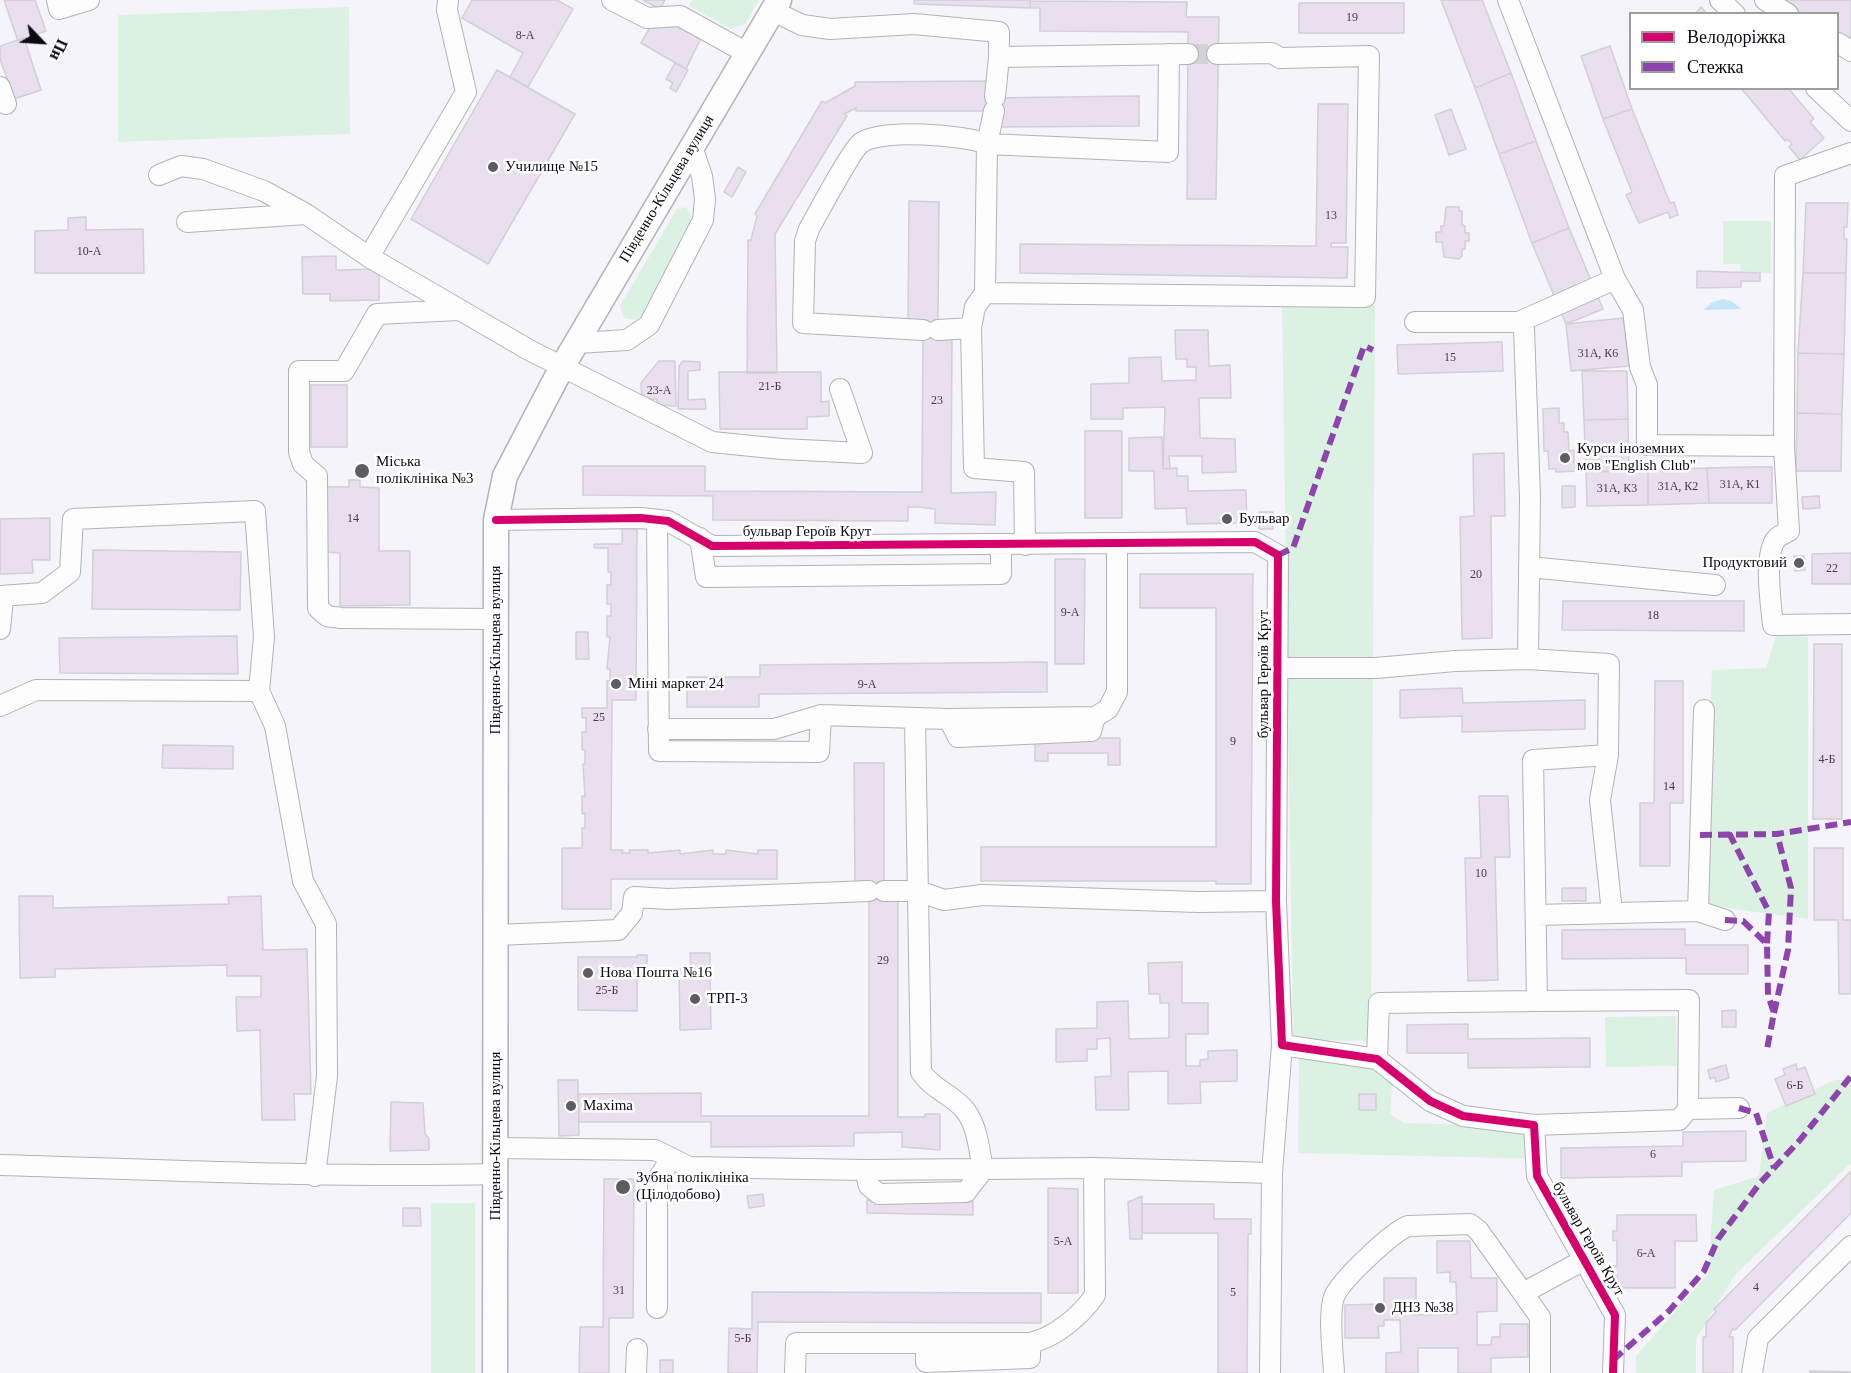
<!DOCTYPE html>
<html>
<head>
<meta charset="utf-8">
<style>
  body { margin:0 }
  #map { position:relative; width:1851px; height:1373px; overflow:hidden; background:#f5f4fa; font-family:Georgia,serif }
  canvas { display:block }
  .legend { position:absolute; left:1629px; top:12px; width:210px; height:78px; box-sizing:border-box; background:#fff; border:2px solid #9e9da0; margin:0; padding:8px 10px; list-style:none; font-size:18px; color:#0c0a11 }
  .legend li { display:flex; align-items:center; gap:12px; height:30px }
  .legend b { width:30px; border:2px solid #9e9da0 }
  .north { position:absolute; left:12px; top:12px; width:60px; height:60px; -webkit-text-stroke:4px #fff; paint-order:stroke; rotate:115deg; font-size:16px; font-weight:700; line-height:24px; text-align:center; color:#0c0a11 }
  .north::after { content:''; display:block; margin:auto; width:21px; height:27px; background:#0c0a11; clip-path:polygon(50% 0,100% 100%,50% 72%,0 100%) }
</style>
</head>
<body>
<div id="map">
<canvas width="1851" height="1373"></canvas>
<ul class="legend">
<li><b style="height:8px;background:#d6006c"></b>Велодоріжка</li>
<li><b style="height:8px;background:#8e44ad"></b>Стежка</li>
</ul>
<div class="north">Пн</div>
</div>
<script>
const g = document.querySelector('canvas').getContext('2d');
g.lineJoin = 'round';
function fill(path, color) {
  g.fillStyle = color;
  g.fill(path, 'evenodd');
}
function trace(path, color, width, dash) {
  g.strokeStyle = color;
  g.lineWidth = width;
  g.lineCap = dash ? 'butt' : 'round';
  g.setLineDash(dash || []);
  g.stroke(path);
}
function label(font, color, halo, rows, align = 'center') {
  g.font = font + ' Georgia,serif';
  g.lineWidth = 5;
  g.setLineDash([]);
  g.textBaseline = 'middle';
  g.strokeStyle = halo;
  g.fillStyle = color;
  for (const [text, x, y, turn = 0] of rows) {
    g.save();
    g.translate(x, y);
    g.rotate((+turn || 0) * Math.PI / 180);
    g.textAlign = isNaN(turn) ? turn : align;
    if (halo) g.strokeText(text, 0, 0);
    g.fillText(text, 0, 0);
    g.restore();
  }
}
fill(new Path2D(`
  M692,0H759L745,24L731,29L689,6Z
  M349,7L350,134L118,142V15Z
  M686,207L691,215V224L643,314L636,320L624,318L620,306L677,209Z
  M1723,221H1771V273H1741L1740,264H1723Z
  M1282,305H1375L1371,1041L1293,1040Z
  M1777,634L1808,637V919L1703,905L1712,670L1766,668Z
  M1676,1016L1677,1066L1606,1067L1605,1017Z
  M1299,1053L1394,1063L1390,1114L1404,1123L1538,1127L1539,1159L1298,1153Z
  M1835,1080H1851V1163L1735,1275L1696,1339V1373H1636V1356L1708,1274L1714,1190L1759,1176L1767,1113Z
  M431,1203H475V1373H431Z`), '#dbf2e3');
fill(new Path2D(`
  M1723,299L1733,302L1741,309L1704,310L1711,303Z`), '#c4e5f9');
const building = new Path2D(`
  M4,0H35L46,31L18,41Z
  M472,0H557L573,9L528,87L510,77L523,53L462,18Z
  M643,0H665L660,9Z
  M914,0H1030V8L914,4Z
  M1441,0H1482L1511,73L1475,88Z
  M1787,0H1851V43L1838,35V14H1803L1785,2Z
  M1030,1L1187,2L1186,17H1219L1216,199H1187L1188,32L1040,31V8H1030Z
  M1299,3H1404V33H1299Z
  M1701,7L1707,14H1695Z
  M674,21L701,38L686,69L641,43L652,24Z
  M24,38L41,90L14,99L0,59V46Z
  M1610,46L1632,109L1603,119L1581,56Z
  M675,63L688,70L676,92L670,88L673,83L666,79Z
  M497,70L575,114L488,264L411,219Z
  M1511,73L1536,141L1499,154L1475,88Z
  M989,81L988,98L1139,96V126L1001,127L1000,111H856V108L844,114L847,116L775,234L777,373H747L748,240H751L757,216L755,214L822,101L825,103L855,86V82Z
  M1741,88H1788L1814,119L1810,122L1824,138L1800,160L1789,147L1792,144L1787,139L1785,141Z
  M1318,104H1348L1346,243H1331V247H1348L1347,278L1020,273V244L1316,246Z
  M1451,109L1466,149L1449,155L1435,115Z
  M1632,109L1670,203L1674,202L1678,215L1670,218L1668,212L1639,223L1626,195L1632,192L1603,119Z
  M1536,141L1569,228L1532,243L1499,154Z
  M738,167L746,172L732,197L724,192Z
  M909,201L939,202L938,324H908Z
  M1806,203H1848L1847,227H1844V239H1847L1846,273H1803Z
  M1446,207H1459V211H1462V225L1465,226V233H1469V241H1465V249H1462V256L1459,259L1444,257L1442,242H1436V232H1441V226H1444Z
  M86,217V230L143,229L144,273H35V231L68,230V218Z
  M1569,228L1603,309L1566,324L1532,243Z
  M336,256V270L379,269V300L330,301V294H303L302,257Z
  M1697,271L1760,273V281H1741V287L1697,288Z
  M1803,273H1846L1844,354L1798,353Z
  M1623,318L1629,366L1571,371L1566,324Z
  M923,324L952,336L951,493L996,492L995,525L935,523V509L919,507H908V521L713,520V496L583,495V466H705V491L922,492Z
  M1175,330H1208L1209,366L1230,365L1231,398H1199L1200,438L1235,439L1236,472L1202,473V456H1169L1170,468L1163,469L1165,407L1123,408V419H1091V384L1129,383V358L1161,357L1162,381L1196,380V367H1187V359H1176Z
  M1502,342L1503,371L1398,374L1397,345Z
  M1798,353L1844,354L1842,414L1797,413Z
  M659,361H675L676,406L657,405V399H642L641,383Z
  M683,361L700,362V370L688,371V400L705,399L706,409H678L679,366Z
  M1582,371H1627L1628,419L1584,420Z
  M719,372H821V402L829,401V416L807,417V429H720Z
  M311,385H347V447H311Z
  M1559,408V423H1564V432H1568L1569,451L1574,450V463L1579,462V471L1556,472V469H1549L1548,451H1544L1543,409Z
  M1797,413L1842,414L1841,471H1796Z
  M1628,419L1629,471L1586,472L1584,420Z
  M1085,431H1122V518H1085Z
  M1162,437L1163,469L1177,468V476H1188V491L1246,490L1247,523L1187,524L1186,508L1155,509L1154,471H1129V438Z
  M1504,453L1505,516H1491L1492,638L1462,639L1460,517L1474,516L1473,454Z
  M1749,467H1772V503H1709L1707,468Z
  M1707,468L1709,503L1648,505V470Z
  M1648,470V505L1587,506L1586,472Z
  M349,480H360V487L379,488V551H410V605L340,606V553L325,552L326,487H349Z
  M1562,486H1575V507L1562,508Z
  M1819,496L1820,508L1803,509L1802,497Z
  M1259,512H1273V529H1259Z
  M50,518V560H32L33,573L0,574V519Z
  M622,528L637,529L636,700H612L611,850H623L622,853H630L629,850H648V853L680,850V854L713,850V854H726V850L758,854V850H777V879H611V909H562V848H582V828H585V813L582,814V796L585,797L583,764H585V750H582V732H586V718H582V708H607V681H610V669H607L610,637H607V616H611V604H607V585H611V572H608V548H594V544H622Z
  M93,550L241,552L240,610L92,609Z
  M1851,553V584H1812V554Z
  M1794,556H1804L1805,570L1795,571Z
  M1055,559H1085L1084,664H1055Z
  M1140,574H1253L1251,884H1216V881H981V847H1216V608H1140Z
  M1563,601H1744V631L1562,630Z
  M576,632H588L589,659H576Z
  M237,636L238,674L60,673L59,638Z
  M1814,644H1842V819H1813Z
  M1047,662V692L759,694V707H687V677H760V665Z
  M1655,681H1683V803H1670V866H1640V803H1654Z
  M1462,688L1463,703L1585,700V729L1462,732V716L1400,718V690Z
  M1035,738H1120V765H1108V753H1048V761H1035Z
  M163,745L233,746V769L162,768Z
  M854,763H884V897H898V1117H925V1114H940V1150L902,1147V1132L854,1133V1146L711,1147V1122H579L578,1094L701,1093V1116H869V887H855Z
  M1479,796H1508L1510,857H1495L1498,980L1468,981L1465,858H1481Z
  M1814,848H1843V920H1851V994H1839L1838,920H1814Z
  M1562,888H1586V901H1562Z
  M19,896H53V908L229,904L228,897L261,896L263,950L307,949L311,1094H294L295,1120H262L260,1030L237,1031L236,997H261V976H227V965L55,969V977L20,978Z
  M1685,929V945H1748V974H1686V958L1562,959V930Z
  M690,953H710V968L691,969Z
  M637,955H647V972H637V1011L578,1010V957H637Z
  M1182,962V1003H1208V1034H1186V1066H1200V1060L1208,1059V1051L1237,1050V1081L1200,1082L1201,1103L1168,1104V1071L1128,1072L1129,1110H1096L1095,1077L1111,1076L1110,1038L1097,1039V1049H1087V1061L1056,1062V1029L1097,1028V1002L1128,1001L1129,1039L1169,1038V1003H1160V994H1149L1148,963Z
  M710,968L711,1029L680,1030L679,969Z
  M1736,1010V1027H1722V1011Z
  M1468,1024V1039L1590,1038V1067L1468,1068V1053H1407V1025Z
  M1796,1064L1797,1070L1805,1067L1815,1094L1786,1106L1775,1079L1785,1075L1783,1069Z
  M1726,1065L1729,1078L1716,1082L1715,1077L1710,1079L1708,1070Z
  M558,1080H578L579,1135L559,1136Z
  M1359,1094H1376V1110H1359Z
  M391,1102L423,1103L425,1134L429,1139V1150L390,1151Z
  M1746,1131V1161L1682,1162V1176L1561,1178V1148L1683,1146V1132Z
  M1851,1171V1213L1735,1330L1733,1328L1729,1337H1733V1373H1703V1337H1706V1323L1716,1312L1714,1309Z
  M604,1179H634L633,1318H609V1373H579L580,1327H603Z
  M1048,1188L1078,1189V1293H1048Z
  M763,1194L764,1206L749,1208L747,1196Z
  M1142,1196V1239H1130L1128,1202Z
  M867,1200L973,1201V1215L867,1213Z
  M1142,1204H1214V1219H1251V1234H1248L1247,1373H1218V1233H1142Z
  M403,1208H420L421,1226H403Z
  M1617,1215H1696L1697,1241H1675V1288H1617V1275H1613V1266H1617V1240L1613,1241V1231H1617Z
  M1437,1241H1470L1471,1278H1497V1311L1477,1312V1345H1491L1492,1337H1500V1324H1528V1357L1491,1358V1373H1458V1348H1418V1373H1386V1353L1401,1352L1400,1320H1384V1326H1378L1379,1338H1345V1305L1384,1304V1278H1416V1312H1413V1315L1457,1314L1456,1282H1450V1272L1437,1273Z
  M752,1292L1041,1293V1323L758,1322L757,1373H728L729,1328L752,1329Z
  M660,1360H673V1373H660Z
  M1810,1371L1851,1372V1373H1810Z`);
fill(building, '#eadfee');
trace(building, '#d2cfd5', 1.5);
trace(new Path2D(`
  M1188,54H1217`), '#d2d1d7', 20, [20, 10]);
const minor = new Path2D(`
  M57,0L59,9L89,0
  M612,0L647,18L680,16L747,53
  M1508,0L1615,279L1633,310L1640,367L1647,385V445L1784,446
  M1720,0L1735,14
  M1765,0L1788,14
  M773,11L802,25L830,29L914,24L999,32V57L1188,54
  M1838,43L1851,51
  M0,87L6,104
  M1816,88L1851,121
  M995,97L999,57
  M994,111L987,144L985,293L975,307L971,328L974,468L1024,472L1025,545
  M1851,153L1785,176L1784,446L1789,531C1786,533 1780,535 1777,538C1763,553 1771,605 1773,625L1851,624
  M159,175L181,166L203,169L264,191L306,214L369,257L529,350L712,442L782,449L862,453L840,389
  M187,222L306,214
  M369,257L466,92L447,10L448,0
  M985,293L1365,297L1369,56L1280,58L1272,53L1217,54
  M459,310L377,314L344,371H299V452L303,464L317,476L318,608L327,616L341,618L496,619
  M1415,322H1519L1524,328L1530,498L1528,659L1609,664L1608,755L1533,760L1537,1001L1689,1000L1688,1109L1679,1120L1534,1125
  M1519,322L1615,279
  M923,330L803,323L805,241L809,229C817,215 852,149 861,143C882,128 964,135 987,144L1168,152L1169,54
  M938,330L971,328
  M577,343L627,340L649,325L703,220L705,199L702,176L692,147
  M496,520L641,518L668,521L712,546L1255,542L1278,555L1276,901L1282,1045L1377,1059L1430,1101L1463,1116L1534,1125L1537,1176L1615,1315L1613,1373
  M657,520L659,751L819,752L821,715
  M700,538L706,577L1001,574V545
  M1529,567L1715,585
  M0,596L42,593L70,572L73,519L255,511L264,637L259,691L36,690L0,706
  M0,629L3,598
  M1278,668H1376L1455,661L1528,659
  M259,691L275,726L303,881L326,924L327,1076L315,1176
  M949,719L958,737L1091,731L1095,717
  M658,729H774L821,715L949,719L1095,717L1108,709L1117,692V544
  M1608,755L1600,800L1612,912
  M884,891H918L944,900L982,895L1199,902L1276,901
  M1698,911L1704,710
  M1536,915L1698,911L1725,920
  M496,935L618,930L632,913L634,897L668,899L869,891
  M1377,1059L1379,1003L1537,1001
  M1688,1109L1739,1108
  M496,1148L655,1150L689,1167L865,1170L1094,1168L1272,1173
  M0,1165C166,1170 331,1178 496,1174
  M865,1170L869,1186L879,1194L966,1192L983,1170C979,1150 978,1127 965,1110C953,1095 932,1089 921,1072L915,719
  M1523,1293L1584,1260
  M657,1308V1180L671,1159
  M926,1344V1362L1030,1358V1343
  M636,1373L637,1349
  M795,1373L796,1343H1030C1054,1338 1081,1316 1095,1295L1094,1168
  M1270,1373L1272,1173L1282,1045
  M1334,1373C1333,1353 1328,1315 1334,1297C1340,1281 1391,1233 1408,1226L1470,1224L1478,1230L1540,1317V1373
  M1752,1373L1758,1338L1851,1246`);
const major = new Path2D(`
  M495,1373L496,520L505,476L562,367L779,0`);
trace(minor, '#b3b2b8', 22);
trace(major, '#b3b2b8', 27);
trace(minor, '#fefdfe', 20);
trace(major, '#fefdfe', 24);
trace(new Path2D(`
  M1278,555L1293,548L1364,346L1373,350
  M1729,833L1769,912L1767,944
  M1700,835L1777,834L1851,822
  M1725,920L1743,921L1767,944L1768,995L1774,1013L1767,1049
  M1774,1013L1788,950L1791,888L1777,834
  M1739,1108L1756,1113L1774,1168
  M1613,1360L1669,1311L1704,1271L1718,1239L1760,1183L1800,1140L1851,1076`), '#8e44ad', 6, [12, 6]);
trace(new Path2D(`
  M496,520L641,518L668,521L712,546L1255,542L1278,555L1276,901L1282,1045L1377,1059L1430,1101L1463,1116L1534,1125L1537,1176L1615,1315L1613,1373`), '#d6006c', 8);
for (const [x, y, r, color] of [
  [493,167,6,"#5e5c63"],
  [1565,458,6,"#5e5c63"],
  [362,471,8,"#5e5c63"],
  [1227,519,6,"#5e5c63"],
  [1799,563,6,"#5e5c63"],
  [616,684,6,"#5e5c63"],
  [588,973,6,"#5e5c63"],
  [695,999,6,"#5e5c63"],
  [571,1106,6,"#5e5c63"],
  [623,1187,8,"#5e5c63"],
  [1380,1308,6,"#5e5c63"]
]) {
  const dot = new Path2D();
  dot.arc(x, y, r, 0, 2 * Math.PI);
  g.fillStyle = color;
  g.fill(dot);
  trace(dot, '#fff', 2);
}
label('12px', '#443f48', null, [
  ["19",1352,18],
  ["8-А",525,36],
  ["13",1331,216],
  ["10-А",89,252],
  ["31А, К6",1598,354],
  ["15",1450,358],
  ["21-Б",770,387],
  ["23-А",659,391],
  ["23",937,401],
  ["31А, К1",1740,485],
  ["31А, К2",1678,487],
  ["31А, К3",1617,489],
  ["14",353,519],
  ["22",1832,569],
  ["20",1476,575],
  ["9-А",1070,613],
  ["18",1653,616],
  ["9-А",867,685],
  ["25",599,718],
  ["9",1233,742],
  ["4-Б",1827,760],
  ["14",1669,787],
  ["10",1481,874],
  ["29",883,961],
  ["25-Б",607,991],
  ["6-Б",1795,1086],
  ["6",1653,1155],
  ["5-А",1063,1242],
  ["6-А",1646,1254],
  ["4",1756,1288],
  ["31",619,1291],
  ["5",1233,1293],
  ["5-Б",743,1339]
]);
label('15px', '#0c0a11', '#fff', [
  ["Училище №15",505,167],
  ["Курси іноземних",1577,449],
  ["мов \"English Club\"",1577,466],
  ["Міська",376,462],
  ["поліклініка №3",376,479],
  ["Бульвар",1239,519],
  ["Продуктовий",1787,563,"right"],
  ["Міні маркет 24",628,684],
  ["Нова Пошта №16",600,973],
  ["ТРП-3",707,999],
  ["Maxima",583,1106],
  ["Зубна поліклініка",636,1178],
  ["(Цілодобово)",636,1195],
  ["ДНЗ №38",1392,1308]
], 'left');
label('15px', '#0c0a11', '#fff', [
  ["Південно-Кільцева вулиця",667,189,-59],
  ["бульвар Героїв Крут",807,532],
  ["Південно-Кільцева вулиця",496,650,-90],
  ["бульвар Героїв Крут",1264,674,-90],
  ["Південно-Кільцева вулиця",496,1136,-90],
  ["бульвар Героїв Крут",1588,1239,60]
]);
</script>
</body>
</html>
